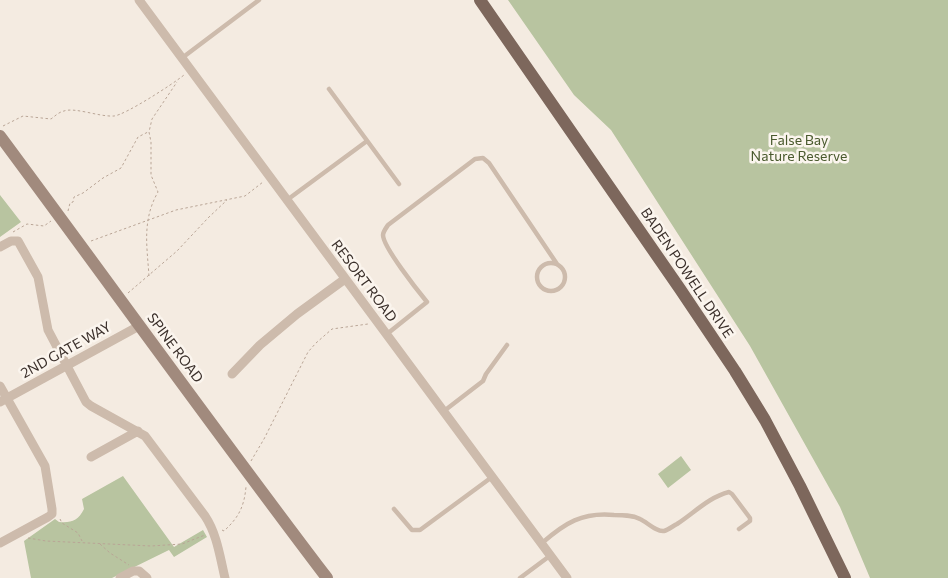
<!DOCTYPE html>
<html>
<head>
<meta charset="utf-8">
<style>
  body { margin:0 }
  canvas { display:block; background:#f4ebe1 }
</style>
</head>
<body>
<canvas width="948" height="578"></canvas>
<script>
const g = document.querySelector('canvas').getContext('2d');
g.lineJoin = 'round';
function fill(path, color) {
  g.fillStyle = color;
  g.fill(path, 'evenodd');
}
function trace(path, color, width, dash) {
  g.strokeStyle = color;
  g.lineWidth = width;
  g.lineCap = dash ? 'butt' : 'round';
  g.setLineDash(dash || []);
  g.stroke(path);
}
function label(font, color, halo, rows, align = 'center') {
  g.font = font + ' Commissioner,sans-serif';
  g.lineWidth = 5;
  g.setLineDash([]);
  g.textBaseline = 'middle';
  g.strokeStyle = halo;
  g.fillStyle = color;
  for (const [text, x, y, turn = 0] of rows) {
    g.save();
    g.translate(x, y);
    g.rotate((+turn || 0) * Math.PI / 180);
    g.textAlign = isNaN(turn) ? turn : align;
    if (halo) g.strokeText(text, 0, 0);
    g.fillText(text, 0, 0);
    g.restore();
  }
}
fill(new Path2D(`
  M508,0H948V578H870L840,507L750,346L611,130L574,95Z
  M0,195L21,222L0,237Z
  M681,456L691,470L668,488L658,474Z
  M123,476L174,547L203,530L207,537L174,557L169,550L112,578H31L24,541L55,519L59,522C71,523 78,521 84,509L82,499Z`), '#b8c4a0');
trace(new Path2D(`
  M3,126L23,116L51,119C55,116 59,112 64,111C75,107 99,117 114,116C125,115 173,84 184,75
  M68,211L70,203L73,202L74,197L83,193L103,178L121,168L138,137L148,132
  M13,232L27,224L44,226L51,221
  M91,241L176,210L245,196L263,182
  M149,276C147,246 142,220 158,192L151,175V142L149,132L152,119L177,82
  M128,293L177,251L208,218L227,200
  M251,461L264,439L308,352L316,343L332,329L368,324
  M60,519L62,523L78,533L82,541
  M222,530L224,531C239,517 244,507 246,487
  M28,538L46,541L151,546L182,544L205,535
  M100,544L110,553L129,565`), '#b9a596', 1, [2.5, 2.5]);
trace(new Path2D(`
  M182,58L259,0
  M329,89L399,184
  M287,200L367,141
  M537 277a14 14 0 1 1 28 0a14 14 0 1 1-28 0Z
  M387,334L427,302C418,291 383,247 383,235C383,232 386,228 388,225L475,159L483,158L489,163L557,264
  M444,411L483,381L486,374L507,345
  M394,509L412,530H420L492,477
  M542,543C565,523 582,512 614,515C623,515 632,515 640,519C647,522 656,532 664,531C668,530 673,526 677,524C694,513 709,497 729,492L732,494L750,518V521L739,529
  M520,578L551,555`), '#cdbbac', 4.5);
trace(new Path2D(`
  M139,0L567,578
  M0,247L11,241H18L38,277L48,330L86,402L91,406L145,436L205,516C217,534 220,557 225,578
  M232,374L260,345L297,314L345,279
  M0,386L45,466L52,509V514L48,517L0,543
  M0,402L139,326
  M91,457L138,431
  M120,578L133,571H139L147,578`), '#cdbbac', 9);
trace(new Path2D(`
  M0,136C109,283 216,432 327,578`), '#a18a7d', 12);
trace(new Path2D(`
  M480,0L680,289L735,371L765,420L800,486L845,578`), '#7d675c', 12);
label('14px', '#4a5a2e', '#fbf5ee', [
  ["False Bay",799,140],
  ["Nature Reserve",799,156]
]);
label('14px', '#3b302b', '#fbf5ee', [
  ["BADEN POWELL DRIVE",687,273,56],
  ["RESORT ROAD",364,281,53],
  ["SPINE ROAD",175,348,53],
  ["2ND GATE WAY",66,350,-29]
]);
</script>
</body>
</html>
